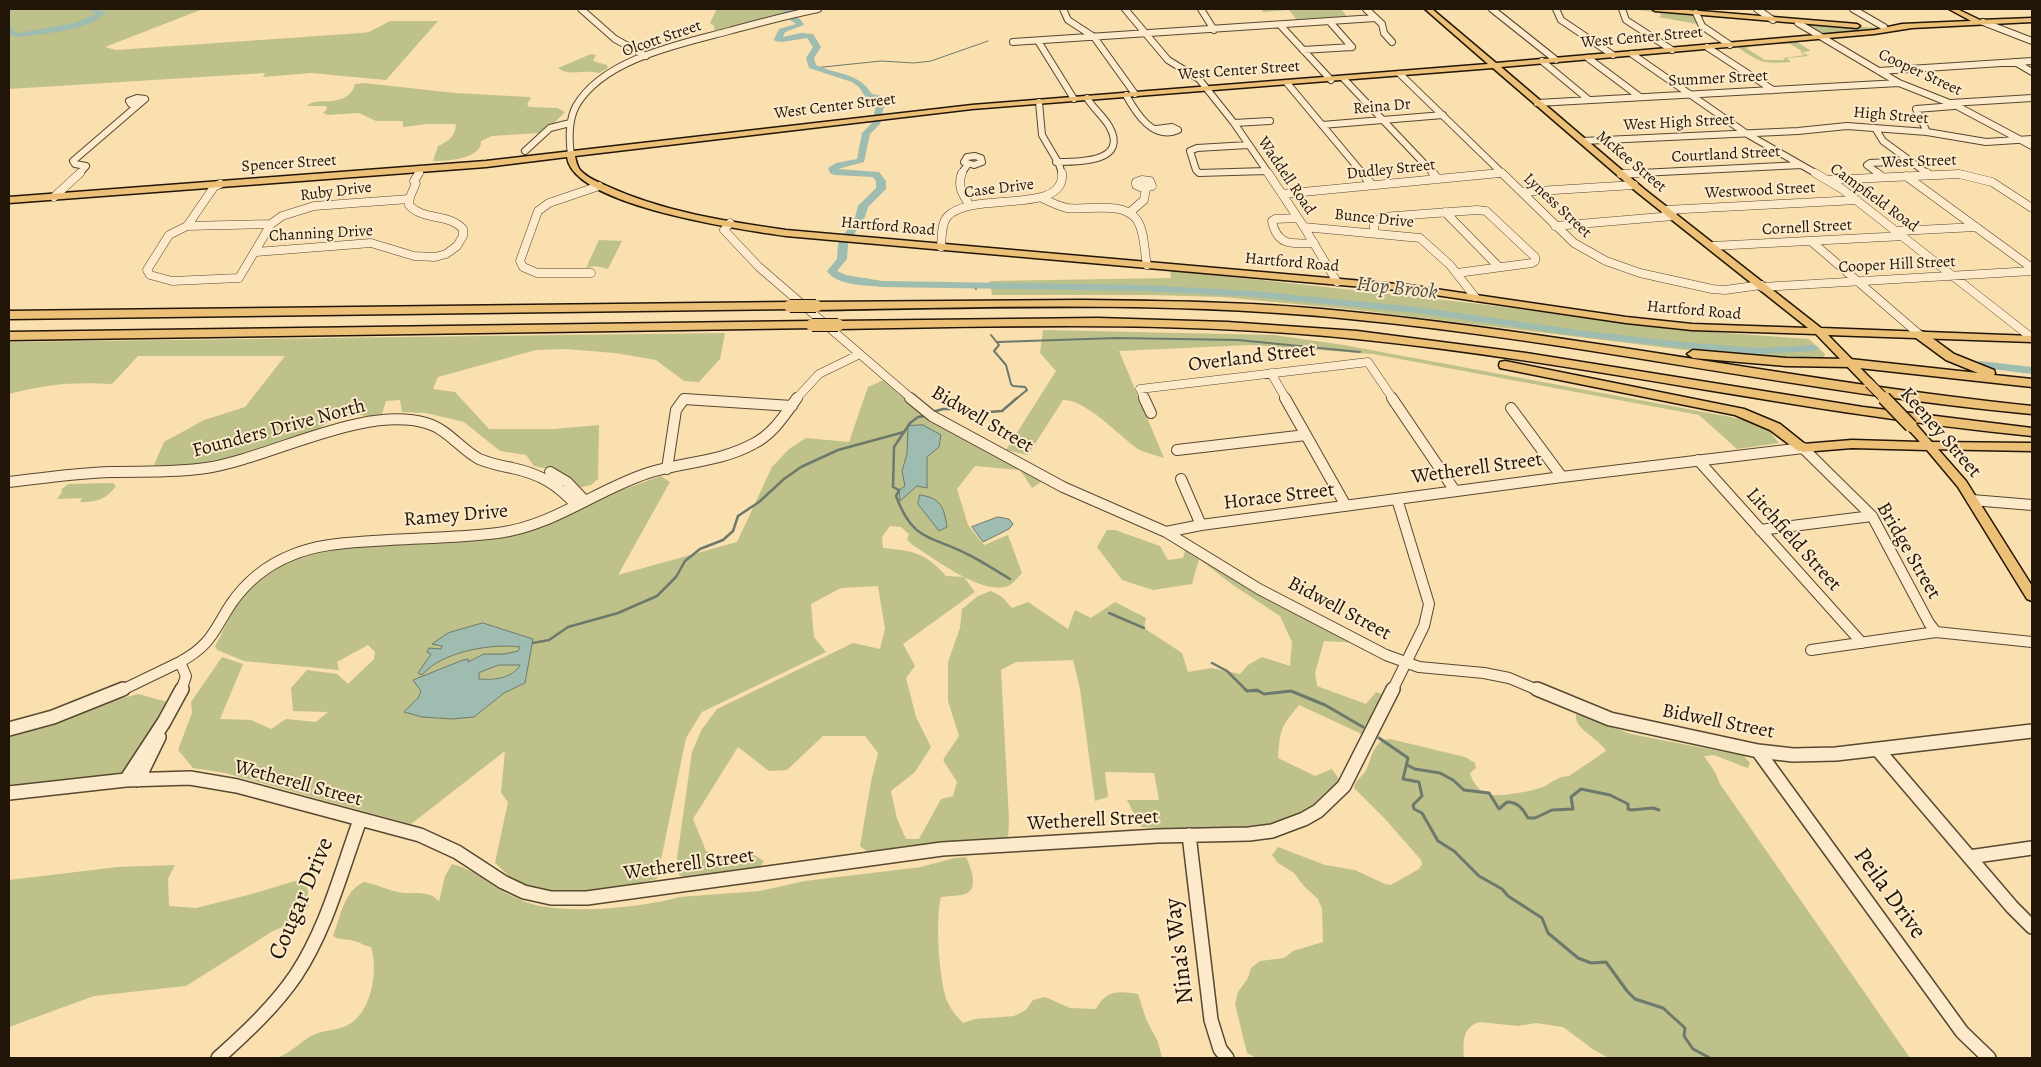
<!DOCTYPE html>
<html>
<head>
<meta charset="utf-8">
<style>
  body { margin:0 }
  #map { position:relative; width:2041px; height:1067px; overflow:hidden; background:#fadfaf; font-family:Alegreya,serif }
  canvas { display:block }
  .frame { position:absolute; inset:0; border:10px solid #211507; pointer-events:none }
</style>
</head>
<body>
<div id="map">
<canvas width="2041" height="1067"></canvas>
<div class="frame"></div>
</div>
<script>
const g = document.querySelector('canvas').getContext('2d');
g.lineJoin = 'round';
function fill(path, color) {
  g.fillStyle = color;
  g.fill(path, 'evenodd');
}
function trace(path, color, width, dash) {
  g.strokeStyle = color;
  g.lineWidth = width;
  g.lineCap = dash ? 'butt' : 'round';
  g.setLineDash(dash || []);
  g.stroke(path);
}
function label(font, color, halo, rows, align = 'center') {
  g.font = font + ' Alegreya,serif';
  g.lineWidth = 4;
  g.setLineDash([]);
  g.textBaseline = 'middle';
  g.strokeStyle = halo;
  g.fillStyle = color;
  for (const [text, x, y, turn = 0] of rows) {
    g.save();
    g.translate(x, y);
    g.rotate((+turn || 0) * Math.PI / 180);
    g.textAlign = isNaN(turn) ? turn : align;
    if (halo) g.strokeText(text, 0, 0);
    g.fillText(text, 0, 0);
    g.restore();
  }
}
fill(new Path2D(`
  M9,9H203L105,47L116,50L361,33L369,32L390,21H438L386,80L311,73L263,77L265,73L9,89Z
  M717,9H808L715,32L714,26L710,23Z
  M1261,9H1341L1349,19L1300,24L1289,10L1263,12Z
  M1631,9L1694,14L1697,24L1658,17L1661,16L1660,13Z
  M1808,25L1890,28L1822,34Z
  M1796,41L1811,51L1802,52L1809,56L1787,58L1791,62C1763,64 1760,63 1736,46L1749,47L1746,48L1765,60H1785L1783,58L1805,55L1800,52L1802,51L1790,44L1772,43Z
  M591,54L596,55L593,61L607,65L608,68L599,73C586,69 569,77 558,68Z
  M364,83L455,93L529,97L531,98L527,104L529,107L557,108L565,112L552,125L539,133L492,136L481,141C482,159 447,161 433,161L438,146C449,141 455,137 456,124H427L403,127V122L401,121H376L359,113L328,115L323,113L327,109L326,106H307C317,96 340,108 352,91C354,89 354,86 355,84Z
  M599,240L622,241L608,269L595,266L586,268Z
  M1170,270L1480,304L1670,329L1809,339L1825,354L1824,357L1779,358L1685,350L1358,310L1223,297L1150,295H992L990,281L1171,278Z
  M1043,330L1274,335L1344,345L1752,421L1769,431L1779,443L1737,449L1699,415L1373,354L1251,345L1119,351L1164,458C1156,455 1145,453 1138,449C1120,437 1086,399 1063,400L1028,455L1006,450L1056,371L1040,353Z
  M725,333L720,359L699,382L684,381L656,360L615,353L565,349L536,350L438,377L433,389L455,392L489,429H554L599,425L598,479L591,485L578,488L549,469L534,466L526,455L500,451L464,422L426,413L402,412L400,400L386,401L382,414L376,417L359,415L330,420L320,428L283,442L230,457L187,466L154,465L164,442L204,420L245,407L285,356H138L112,384C72,382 48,384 9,394V342Z
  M886,379L950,427L1047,478L1032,488L1020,470L975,466L957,489L968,525L984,545L1008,535L1022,573C1018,577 1013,584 1008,586C983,596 935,559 914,546L907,540L909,534L901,527L890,526L882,537L883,548C913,551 925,552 946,576L964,577L975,592L903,644L915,666L906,678L916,717L931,747L915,772L891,791L897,819L906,839H919L941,799L953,796L957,782L943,760L959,736L948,701V662L960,628L962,609L978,596L991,591L1002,597L1012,608L1028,602L1068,629L1075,610L1091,618L1115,602L1146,618L1144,628L1182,653L1188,672L1211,668L1240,674L1248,665L1262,657L1290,666L1292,642L1280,616L1233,585L1199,559L1192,584L1153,590L1122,580L1097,547L1107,530H1115L1160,546L1168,560L1183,558L1187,545L1362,643L1324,641L1315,673L1317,686L1366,704L1376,692L1390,697L1364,735L1299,705C1281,727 1280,729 1278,758L1315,776L1332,769L1344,786L1304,819L1258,833L1141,827L1127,800H1159L1154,773L1105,772L1108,797L1095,801L1080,689L1073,660L1016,662L1001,670L1009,820L1008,838L876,858L860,846L871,782L878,753L865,736H823L787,770L769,771L738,747L693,819L706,851L725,860L754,855L764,861L758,870L697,883L679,875L677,858L692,752L702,729L717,709L853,643L880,649L885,629L878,586L841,588L811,604L814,637L826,652L702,712L686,738L657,879C624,887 554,899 523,885C512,880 504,871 495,863L508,802L501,793L505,751L411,824L225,773L193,768L178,750L192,713L191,702L222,657L243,664L220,719L251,720L271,729L286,719L316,722L328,712L293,711L291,688L307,670L337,674L348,684L374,659L375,652L368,645L337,662L339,670L244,661L217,650L215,646C226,627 235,602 251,587C290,548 344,547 395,545L401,539L498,534L661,476L670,482L618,575L737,542L772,467L789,449L806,438L849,442L868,387ZM483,623L533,639L525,683L504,693L474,717L404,712L418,698L421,690L413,680L463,660L468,662L484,654H504L518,651L520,647C491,643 442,652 422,674L418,673L431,654L441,650L443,646L433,644L448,633Z
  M113,483L116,486C105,500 97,502 80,502L82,498L57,499L62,492L61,490L68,484Z
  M499,665H520C512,679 493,679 479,679V673Z
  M138,694L171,703L126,780L9,793V729Z
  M1576,714L1631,734L1744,756L1750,763L1748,768L1745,767L1714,755L1704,756L1715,772L1720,784L1910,1058H1609L1594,1050L1563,1027L1536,1023L1518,1026L1480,1022C1462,1027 1463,1042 1464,1058H1256L1247,1053L1235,1004L1238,992L1248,978L1251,968L1260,961L1284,958L1293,951L1323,942L1322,909L1318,899L1304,886L1294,873L1278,863L1272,855L1278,847L1325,865L1355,870L1385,884L1391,885L1419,869L1422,864L1421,860L1386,820L1354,788C1355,781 1361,777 1365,772C1372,760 1372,740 1390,739L1465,757L1475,763L1476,768L1470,773C1472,781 1479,791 1487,794C1496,798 1536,791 1545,786C1553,781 1560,776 1569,776L1606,751C1598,737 1574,730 1576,714Z
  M966,857C971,868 981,891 962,895C955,896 948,896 941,897C935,919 939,980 947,1001C951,1010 957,1017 963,1023L975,1019L1014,1016L1026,1010L1033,1000L1045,997L1070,1008L1096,1009C1106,990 1118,991 1138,994L1146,1019L1158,1042L1162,1058H277C291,1053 300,1042 313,1035C323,1030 335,1031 346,1026C371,1015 379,971 371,947C364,946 360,942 354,941C347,938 340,941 333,936C341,916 343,892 364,882C376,884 387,890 398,892C412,895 431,889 439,902L445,876L452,864C474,870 481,878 499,889C506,894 515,897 523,901C558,916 643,908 679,897L760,891L805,881L921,867L955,858Z
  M175,865L168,879L169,906L196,908L252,894L295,881L307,882L309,906L297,921L273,931L186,986L94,996L9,1027V880L118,867Z`), '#bfc18a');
const water = new Path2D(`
  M923,425L941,435L939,447L927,457V488L917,486L900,501L899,490L905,486L902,471L907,454L908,426Z
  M920,495C941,498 944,507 947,527L939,531L918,504Z
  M998,517L1009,519L1013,524L1009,529L983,542L972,527Z
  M483,623L533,639L525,683L504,693L474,717L452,719L422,717L404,712L418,698L421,691L413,680L463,660L468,659V662L484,654H504L518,651L520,647C491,643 441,652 422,675L418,673L431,654L427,652L429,648L441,649L442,646L432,644L448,633ZM499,665H520C512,679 493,680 479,679V673Z`);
fill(water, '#9fbcb0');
trace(water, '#6d796c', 1);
trace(new Path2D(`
  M814,68L881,61L914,63L931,61L988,41`), '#6d796c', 1);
trace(new Path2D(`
  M974,285L976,289
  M991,335L999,345L994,351L1006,365L1011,384L1013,386L1025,387L1027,390L1016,399
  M998,342L1116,338L1238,340L1360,352`), '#6d796c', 2);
trace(new Path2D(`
  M932,412L943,409H954L963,414L1002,411L1017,398
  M925,416L918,417L910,423L894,447L893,487L899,490L896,496C913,542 930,535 967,554C982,561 996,571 1010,579
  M1109,613L1144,628
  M533,643L549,640L568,627L618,613L657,596L676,577L685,561L700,549L723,540L733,531L738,516L759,502L784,479L801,467L838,450L904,432
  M1212,663L1227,671L1247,691
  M1251,691H1258`), '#6d796c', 2.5);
trace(new Path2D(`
  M1245,689L1247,691L1257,690L1264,694L1291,691L1325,705L1363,727
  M1379,738L1408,758L1403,779L1419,782L1422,796L1413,805L1414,809L1422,813L1438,841L1454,851L1479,876L1502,889L1508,896L1542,918L1548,933L1578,958L1591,963L1606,962L1627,991L1635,999L1663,1008L1685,1028L1684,1036L1693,1049L1710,1058
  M1407,765L1415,769L1440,773L1453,780L1464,790L1489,793L1499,809L1507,802C1518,802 1523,809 1528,818H1535L1552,810L1573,809L1571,797L1581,789L1610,795L1628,804V809L1631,810L1653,808L1659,810`), '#6d796c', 3);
fill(new Path2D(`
  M87,9H97L106,13C88,31 42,34 18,37L9,36V26H12L14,32L18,33L74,23L96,14Z
  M783,9H790C794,16 801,18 804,25L785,32L783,37L801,33L813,34L821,47L814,58L816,65C837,75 858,72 872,94L881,96L885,102L880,124L870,134L864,162L838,169L879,172L886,181V189L868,207L865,217L848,244L847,259L837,271L846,275L882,281L1144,285L1254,291L1416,307L1586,331L1682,342L1759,348L1814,345L1820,348L1814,351L1759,354L1682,348L1586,337L1416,313L1254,297L1144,291L882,287C866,285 837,286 827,271L837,259L838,244L855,217L858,206L876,188V181L873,177L834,175L830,173L828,168L836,163L857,159L862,133L872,123L877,102L866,98L859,87L852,82L809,68L806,58L813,47L807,38L782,42L775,41L774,39L779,29L796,24L787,18Z
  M1980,361L2032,367V374L1976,367L1974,365L1976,363Z`), '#9fbcb0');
const minorFar3 = new Path2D(`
  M581,9L615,39L646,56
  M1063,9L1068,20L1094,37L1135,94
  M1125,9L1168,60L1199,79L1234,123L1269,174
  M1201,9L1214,30
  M1366,9L1382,24L1384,33L1392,42
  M1492,9L1556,60
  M1556,9L1561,20L1613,55
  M1622,9L1626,20L1672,50
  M1757,9L1773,20
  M1853,9L1884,27
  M1696,13L1702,26L1730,45
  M1330,22L1352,47
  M1983,22L2032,41
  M1798,23L1899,83L1957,106L2032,146
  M1281,26L1331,80
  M1038,41L1074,99
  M1013,42L1375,18
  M1707,47L1773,90
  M1303,50L1352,47
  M1632,54L1747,134L1817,174
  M1588,58L1640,97
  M1542,61L1589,100
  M2015,62L2032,72
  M1879,71L2032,61
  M1400,74L1503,174
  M1344,79L1434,174
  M1287,83L1363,174
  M1126,95C1136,113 1153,141 1178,130L1172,127L1156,129
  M1039,102L1042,135L1059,164L1062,174
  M1537,103L1899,83
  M1951,103L2032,98
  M1234,123L1270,121
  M1322,125L1443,115
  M1875,128L1883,141L1928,174
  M1927,132L1916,109L1954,106
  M1583,141L1798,131L1847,126L1927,132L1986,142L2032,139
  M1248,145L1197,148L1190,151L1196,170L1199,173L1266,171
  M525,151L550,128L570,123
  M571,155C569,140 568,121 576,106C603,59 680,44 729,31C759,23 788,15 818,9
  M975,156L981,158L982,162L974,165L964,162L967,157Z
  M1056,162C1077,162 1130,163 1109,126C1103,116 1093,108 1087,98
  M79,174L86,166L75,164L73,161L145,99L137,98L129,101L131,104L138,103
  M418,174L421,169
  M961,174L968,164
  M1487,174L1502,173
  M1621,174L1801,165
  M1879,174L1867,165L1870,163L1908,161
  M1950,174H1961`);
const minorFar2 = new Path2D(`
  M962,173C957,186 962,194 969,204
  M1268,173L1304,227L1337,282
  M1362,173L1372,185
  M1433,173L1438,179
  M1502,173L1574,243L1606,261L1640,273L1712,289L1725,290L1761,285
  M1815,173L1842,189L2032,338
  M1877,173L1882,177
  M1927,173L1929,175
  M1621,174L1638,173
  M1906,176L2032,268
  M1142,180L1150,181L1152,186L1143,188L1136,185V182Z
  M1828,180L1959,174L1992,182L2032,208
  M220,184L214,187L187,226L169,235L147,270L150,275L172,281L239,278L271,224L282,216L314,206L409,199
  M1522,192L1634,185
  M1282,194L1500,173
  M54,197L80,173
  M1042,198C1050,202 1058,206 1067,208C1087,211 1123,200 1137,220C1145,232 1144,251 1147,265
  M1665,210L1857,200
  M1445,212L1499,267
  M1129,213L1144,200L1146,188
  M1298,218L1275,219L1272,221C1277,246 1292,244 1314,243
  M730,223L724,230L759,267L912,399
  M187,226L271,224
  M1555,226L1673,216
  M1304,227L1420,238L1450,265L1475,297
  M1898,231L1976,227
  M1374,233V223L1382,217L1477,210L1486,211L1535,257V261L1532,263L1457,273
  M1812,242L1920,335
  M1712,246L1904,236
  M941,247C942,238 941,224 947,217C971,190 1066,216 1062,173
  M256,252L371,243L414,256L435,257L446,254L457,246L463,236V229C449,213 423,221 409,205L410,197L416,183L414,181L419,173
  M591,273H537L523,267L520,261L538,211L549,203L599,186
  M1762,287L2032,271
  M1271,373L1286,399
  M684,399H690
  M796,399L819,374L858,355
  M1145,399L1140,389L1368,362L1393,399`);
const minorFar1 = new Path2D(`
  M910,398L932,416L1063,487L1166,532L1259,589L1386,655L1419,667L1484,673L1509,678L1540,691
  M1144,398L1151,413
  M1285,398L1346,506
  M1392,398L1455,491
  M1511,408L1562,477
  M1177,450L1306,435
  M1698,460L1862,643
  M667,469L676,410L684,399L792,406
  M550,472L567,482L585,501
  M1181,479L1201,525
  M9,482C43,478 77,473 111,472C142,471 174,473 206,468C271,458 363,405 426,423C448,429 460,449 479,459C489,463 501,466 512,468C540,474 557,484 576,505
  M1972,500L2032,505
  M1760,530L1872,516
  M1166,532L1201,525L1562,477L1803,448L1872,516L1929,623L1936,632
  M1811,650L1936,632L2032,642
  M120,691L180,662
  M181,691L186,676L180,662C211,645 213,632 231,604C246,582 267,565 292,555C318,544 346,543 373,541C415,538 457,538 498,533C553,526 596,490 648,473C683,462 720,462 753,444C773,434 784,416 797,398
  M1392,691L1424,626L1429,604L1397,499`);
const minor = new Path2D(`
  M1537,689L1610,719L1758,751L1793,755L1836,754L2032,731
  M9,729L53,717L123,689
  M1878,750L2012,907L2032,927
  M1758,751L1962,1032L1989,1058
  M126,780L164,722L182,689
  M138,780L159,737
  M9,793L126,780L190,778L237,786L420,835L457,852L503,882L524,892L551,898H587L942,849L1157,836L1249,834L1272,831L1304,819L1318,811L1344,786L1393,689
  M1189,835L1211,1020L1220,1049L1227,1058
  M1969,857L2032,848
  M218,1058C246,1033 275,1006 296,975C327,928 341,872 360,820`);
const major = new Path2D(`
  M1425,9H1432L1496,63L1874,30L1902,24L1971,21L1949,9H1957L1980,20L2032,18V22L1912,28L1874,34L1501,67L1644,189L1821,328L2032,336V342L1828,335L1873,381L1874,383L1873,385H1865L1816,334L1692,330L1626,323L1408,291L786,236C744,230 573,206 567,157L486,167L9,203V197L486,161L972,105L1488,64ZM1493,68L1638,193L1808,328L1692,324L1626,317L1408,285L786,230C724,221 664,212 607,186C598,182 587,178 580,170C577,166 576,161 575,156L972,109Z
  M1652,9H1676L1857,24L1860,26L1857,28L1655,11Z
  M1911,422L1915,423L1966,481L2032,586V601L2027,599L1958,487L1927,450L1852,448L1803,452L1797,448L1803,444L1852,440L1920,442L1905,426Z`);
const highway = new Path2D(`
  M1083,300C1173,301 1263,302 1352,312C1580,335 1804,382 2032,406V414C1804,393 1579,341 1350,319C1173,301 994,307 816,310L810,306L816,302Z
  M790,302L796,306L794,309L9,319V311Z
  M1098,318L1227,322L1357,331L1526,353L1863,407L2032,428V436C1806,414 1583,362 1357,339C1185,321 1011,326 838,329L832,325L838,321Z
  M812,321L818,325L816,328L9,340V332Z
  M1920,331L1924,332L1954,354L1994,370L1995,373L1994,375L2032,379V387L1850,367L1786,366L1693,358L1687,354L1693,350L1786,358L1850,359L1978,373L1946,360L1916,338L1914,335L1916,332Z
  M1505,361L1744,409L1780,424L1810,448L1808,451H1798L1770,430L1735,415L1500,368L1499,365L1500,362Z
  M1930,442L2032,443V451L1925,449L1923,446L1925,443Z`);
trace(minorFar3, '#574831', 8);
trace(minorFar2, '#574831', 9);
trace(minorFar1, '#574831', 12);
trace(minor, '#574831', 16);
trace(major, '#211507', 3);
trace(highway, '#211507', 3);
trace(minorFar3, '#fceacb', 6);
trace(minorFar2, '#fceacb', 8);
trace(minorFar1, '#fceacb', 10);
trace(minor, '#fceacb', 13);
fill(major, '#edc078');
fill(highway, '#edc078');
const majorBridgeFar1 = new Path2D(`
  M1869,383L1885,399`);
const majorBridge = new Path2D(`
  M1884,398L1911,426`);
const highwayBridge = new Path2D(`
  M790,306H816
  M812,325H838`);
trace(majorBridgeFar1, '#211507', 11, []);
trace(majorBridge, '#211507', 15, []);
trace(highwayBridge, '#211507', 14, []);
trace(majorBridgeFar1, '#edc078', 9);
trace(majorBridge, '#edc078', 12);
trace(highwayBridge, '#edc078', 12);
label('16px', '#211507', '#fceacb', [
  ["West Center Street",1642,38,-5],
  ["Olcott Street",662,39,-19],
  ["West Center Street",1239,71,-4],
  ["Cooper Street",1920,73,25],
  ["Summer Street",1718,79,-3],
  ["West Center Street",835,107,-7],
  ["Reina Dr",1382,107,-5],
  ["High Street",1891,116,5],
  ["West High Street",1679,123,-3],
  ["Courtland Street",1726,155,-3],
  ["McKee Street",1631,162,40],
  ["West Street",1919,162,-2],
  ["Spencer Street",289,164,-4],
  ["Dudley Street",1391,170,-6],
  ["Waddell Road",1286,176,56],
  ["Case Drive",999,189,-7],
  ["Westwood Street",1760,191,-3],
  ["Ruby Drive",336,192,-7],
  ["Campfield Road",1874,198,36],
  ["Lyness Street",1557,206,43],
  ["Bunce Drive",1374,219,6],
  ["Hartford Road",888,227,5],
  ["Cornell Street",1807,228,-3],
  ["Channing Drive",321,234,-3],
  ["Hartford Road",1292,263,5],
  ["Cooper Hill Street",1897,265,-3],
  ["Hartford Road",1694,311,5]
]);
label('20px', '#211507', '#fceacb', [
  ["Overland Street",1252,358,-7],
  ["Bidwell Street",982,420,30],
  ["Founders Drive North",279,429,-15],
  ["Keeney Street",1940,433,49],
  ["Wetherell Street",1477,469,-8],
  ["Horace Street",1279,497,-7],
  ["Ramey Drive",456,516,-5],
  ["Litchfield Street",1793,540,48],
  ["Bridge Street",1908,551,60],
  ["Bidwell Street",1339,609,28],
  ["Bidwell Street",1718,722,11],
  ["Wetherell Street",298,784,15],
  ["Wetherell Street",1093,821,-3],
  ["Wetherell Street",689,865,-8]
]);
label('italic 21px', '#4d4f42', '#fceacb', [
  ["Hop Brook",1397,289,6]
]);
label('24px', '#211507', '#fceacb', [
  ["Peila Drive",1889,894,54],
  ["Cougar Drive",302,899,-67],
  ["Nina's Way",1180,951,-97]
]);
</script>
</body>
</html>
